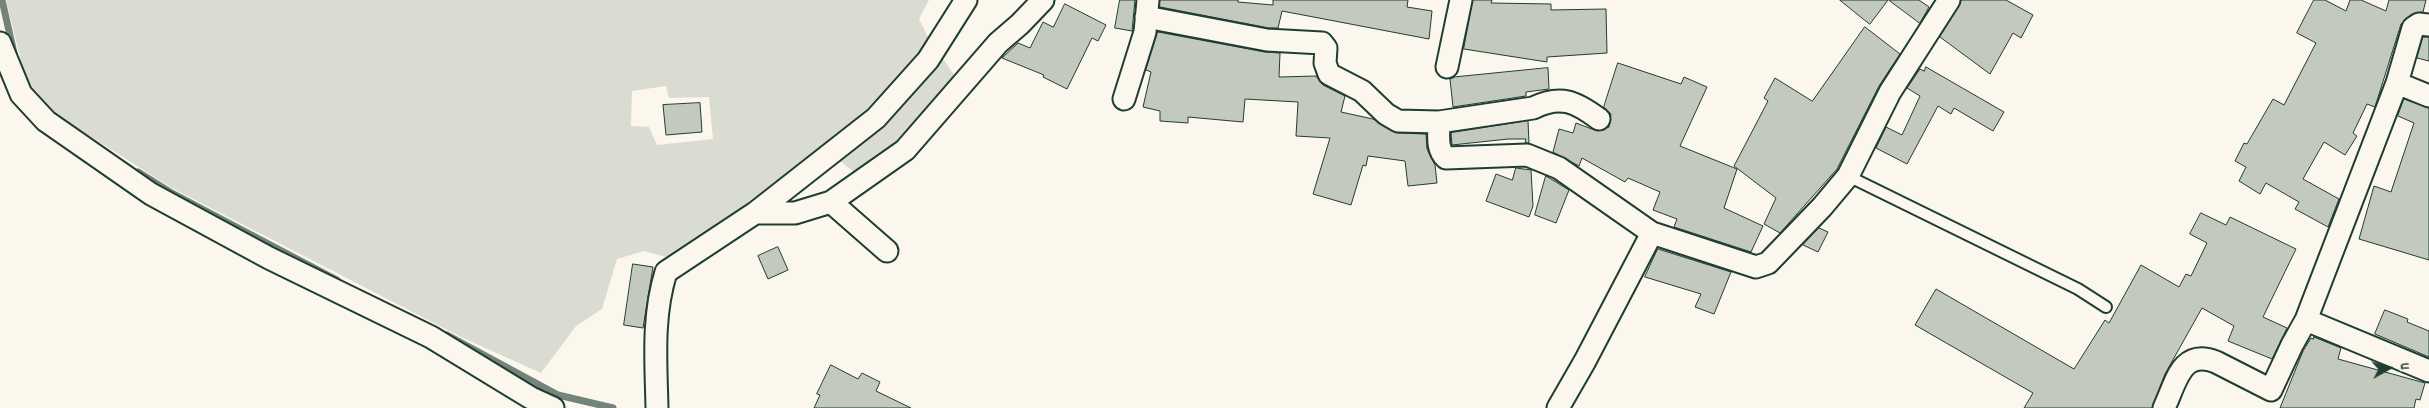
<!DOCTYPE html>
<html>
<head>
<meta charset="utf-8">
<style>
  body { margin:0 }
  #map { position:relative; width:2429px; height:408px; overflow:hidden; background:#fbf7ec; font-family:Dekko,sans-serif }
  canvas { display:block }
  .north { position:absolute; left:2364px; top:343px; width:50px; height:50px; -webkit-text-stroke:4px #fbf7ec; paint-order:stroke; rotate:83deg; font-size:14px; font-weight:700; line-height:20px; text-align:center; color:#1f3d34 }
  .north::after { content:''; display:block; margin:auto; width:18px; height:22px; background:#1f3d34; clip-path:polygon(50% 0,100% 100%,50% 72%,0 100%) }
</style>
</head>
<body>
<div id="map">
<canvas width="2429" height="408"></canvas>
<div class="north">U</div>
</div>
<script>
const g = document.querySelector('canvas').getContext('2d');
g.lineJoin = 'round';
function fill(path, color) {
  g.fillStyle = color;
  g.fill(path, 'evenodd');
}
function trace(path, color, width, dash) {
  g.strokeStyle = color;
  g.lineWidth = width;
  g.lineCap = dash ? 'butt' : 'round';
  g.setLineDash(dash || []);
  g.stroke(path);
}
fill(new Path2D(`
  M6,0H929L919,19L928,37L957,79L900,147L858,175L826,150L670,258L644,251L617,259L602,309L576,326L541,373L463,338L172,188L55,114L26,81ZM666,86L669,98L709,97L713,139L657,145L649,127L631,126L632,91Z`), '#dbdcd1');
trace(new Path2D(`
  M2,0L14,53
  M138,172L170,192L337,280
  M447,335L558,395L613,408`), '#74847b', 7);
const building = new Path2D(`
  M1120,0H1135L1132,31L1115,28Z
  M1160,0H1238V2L1273,5V0H1408L1407,7L1432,11L1429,39L1282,11L1278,28H1269L1160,7Z
  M1473,0H1492L1491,3L1551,4V10L1606,9L1607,53L1547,57V62L1464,49Z
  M1840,0H1888L1870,24Z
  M1889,0H1919L1929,7L1920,23Z
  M1962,0H2006L2033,15L2021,38L2013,33L1990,74L1940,37Z
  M2314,0H2325L2346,11L2350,0H2361L2386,11L2389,0H2426L2423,12L2412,14L2401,24L2375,107L2367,104L2353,133L2357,136L2345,155L2324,142L2303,179L2339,199L2328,227L2295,209L2299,202L2266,183L2260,194L2239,181L2246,167L2235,161L2244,143L2247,144L2273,99L2284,105L2316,43L2297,33Z
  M1065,4L1106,25L1098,41L1092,38L1067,89L1043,77L1044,75L1002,58L1018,43L1030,48L1043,22L1053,27Z
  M1865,27L1900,54L1879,86L1837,169L1780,233L1764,224L1776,198L1734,166L1768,101L1764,98L1775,78L1812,101Z
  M1158,32L1265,52L1280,53L1279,77L1316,76L1323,85L1345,96L1341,112L1373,119L1397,133L1426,134L1427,149L1435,165L1437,183L1408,186L1405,161L1368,156L1366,166L1363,165L1351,205L1313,194L1330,138L1296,136L1298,102L1245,99L1243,122L1188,117V123L1160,121V111L1143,107L1151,72L1146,70Z
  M2423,37H2429V61L2417,58Z
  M1618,63L1681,84L1684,77L1707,87L1680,146L1737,169L1724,208L1763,226L1751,252L1674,227L1677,219L1653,210L1660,192L1628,178L1625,182L1582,158L1579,166L1553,152L1559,129L1573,133L1576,123L1597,131L1609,127L1611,114L1604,107Z
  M1926,67L2004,112L1993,131L1954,108L1951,114L1938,106L1907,164L1876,148L1886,127L1902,135L1920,96L1907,88L1920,69L1924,71Z
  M1548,68L1549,89L1526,92V96L1453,107L1450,79L1455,77Z
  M2404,99L2429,108V260L2359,239L2374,186L2391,192L2414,123L2398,116Z
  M700,103L702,132L666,135L663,105Z
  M1528,121L1529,143H1525L1526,139H1508L1452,145L1451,133Z
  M1516,168L1531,170L1533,206L1529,217L1486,201L1496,174L1512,180Z
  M1546,176L1569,190L1556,223L1535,215Z
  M2201,213L2226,225L2230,217L2296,249L2263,317L2287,328L2272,359L2228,341L2234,326L2202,308L2165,374L2152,408H2024L2033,393L1915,325L1936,289L2074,369L2105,320L2109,323L2141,265L2179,287L2186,274L2191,276L2207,243L2190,234Z
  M1819,228L1828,232L1818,252L1803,245Z
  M778,247L788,270L768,279L758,256Z
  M1658,249L1731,272L1714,314L1695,307L1701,294L1645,277Z
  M633,264L653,267L643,328L624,325Z
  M2385,310L2408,319L2407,322L2429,331V357L2375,334Z
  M2314,337L2341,348L2338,359L2425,383L2420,400L2416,399L2414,408H2280L2303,351L2311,338L2313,339Z
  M831,365L858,379L862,373L880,382L876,391L911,408H814L820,395L817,394Z`);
fill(building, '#c4c9be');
trace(building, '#1f3d34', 1);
const service = new Path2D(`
  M1848,176L2078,289L2106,307`);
const minor = new Path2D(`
  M1146,17L1267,40L1322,43L1326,48L1325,63L1329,74L1362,91L1386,114L1398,121L1439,122C1439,134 1436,149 1446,158L1527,155L1559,168L1652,233
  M0,43L21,94L46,121L151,194L269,258L431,337L531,398L553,408
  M1447,67L1461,0
  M2397,83L2429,96
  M1124,99L1145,32L1148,0
  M1439,122L1533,108C1561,94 1576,102 1599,119
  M831,202L887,251
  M755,213H795L831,202L905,150L998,43L1020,24L1043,0
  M2306,320L2429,371
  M657,408C656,362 652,317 666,272L755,213L876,118L928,60L966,0
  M1558,408L1585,361L1652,233L1756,267L1768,263L1822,207L1848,176L1890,92L1949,0
  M2164,408C2176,383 2181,348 2216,362L2271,390L2292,345L2306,320L2397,83L2413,28L2419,24L2429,25`);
trace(service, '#1f3d34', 14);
trace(minor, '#1f3d34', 25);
trace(service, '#fbf7ec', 10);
trace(minor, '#fbf7ec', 21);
</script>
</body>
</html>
